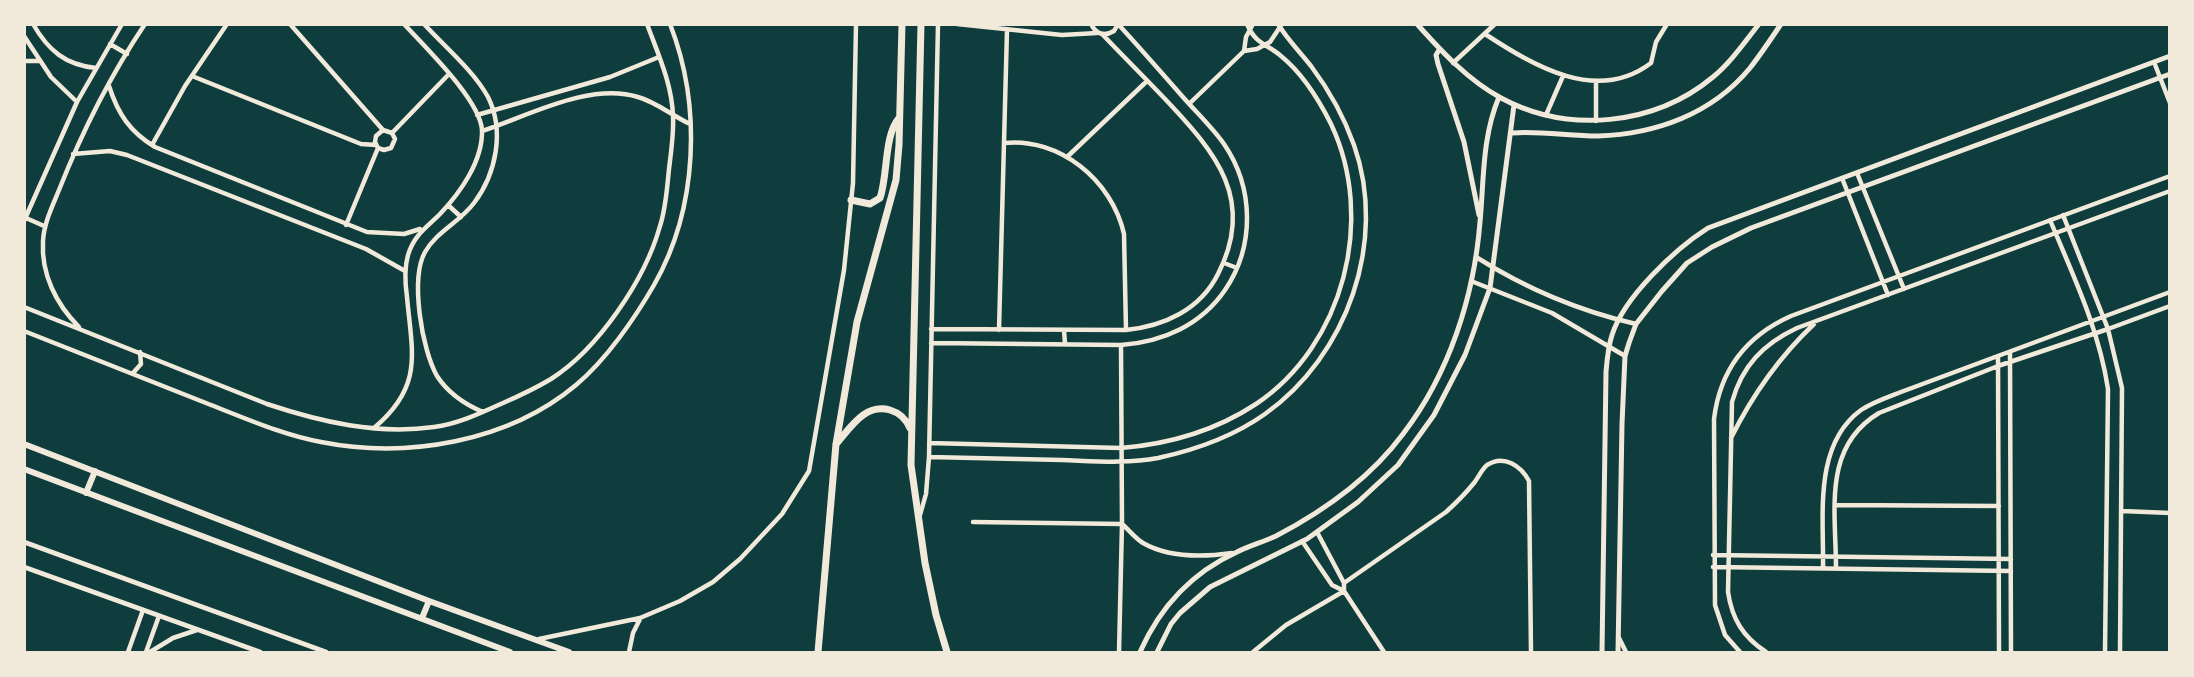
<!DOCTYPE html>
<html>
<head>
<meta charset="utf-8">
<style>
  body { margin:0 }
  #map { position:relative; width:2194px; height:677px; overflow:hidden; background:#0f3d3e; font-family:Overpass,sans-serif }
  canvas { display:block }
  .frame { position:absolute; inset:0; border:26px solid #f1e9da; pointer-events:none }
</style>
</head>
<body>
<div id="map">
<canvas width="2194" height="677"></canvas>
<div class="frame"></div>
</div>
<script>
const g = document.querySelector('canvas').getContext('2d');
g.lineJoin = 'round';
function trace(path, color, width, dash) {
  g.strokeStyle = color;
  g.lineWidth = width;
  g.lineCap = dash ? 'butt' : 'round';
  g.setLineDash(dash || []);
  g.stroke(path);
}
trace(new Path2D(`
  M33,24C48,50 65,65 96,68
  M290,24L383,130
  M424,24C445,47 473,70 488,97C505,131 496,174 474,203C460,222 437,231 425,252C410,279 422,350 437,376C448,393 464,404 483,412
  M957,24L1062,35L1097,33
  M1091,24C1096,34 1104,37 1114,31L1118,24
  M1485,34C1534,66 1597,104 1651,63L1656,42L1667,24
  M24,36L51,77L77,102
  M110,44L127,54
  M1244,51L1246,37L1253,24
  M24,61H39
  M2154,62L2170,103
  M1453,63L1495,24
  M192,76L361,144L376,145
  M109,86C118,114 130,132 155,147L367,232L404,234L420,229
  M1189,104L1244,51L1257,49L1270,42L1282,24
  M477,115L610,77L659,57
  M1546,115L1563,76
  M1596,121V81
  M482,131C528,116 589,82 638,97C656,102 673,116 690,124
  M392,133L449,74
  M1004,143C1059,137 1112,180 1124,234L1126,330
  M152,145L185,86L227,24
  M73,154L110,151L127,155L366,249L405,271
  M1067,157L1147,81
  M1857,173L1904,289
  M1842,178L1888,295
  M448,205L461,217
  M2063,215L2108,329L2122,388L2120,652
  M26,218L44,226
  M2050,220C2073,275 2099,329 2108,389L2105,652
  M24,221L77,102L122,24
  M346,225L378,148L375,142L376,136L383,130L392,133L395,139L391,148L384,150L378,148
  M1476,257C1525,288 1579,311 1636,324
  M1224,263L1237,268
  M1471,281L1552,313L1625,356
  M24,307L267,404C321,422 377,435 434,427C458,424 481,413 503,403C519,396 536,388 551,379C598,349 645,280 660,226C666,208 667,188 669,169C671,152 674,133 673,116C672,84 658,54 647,24
  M79,327C56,304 41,274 43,241C44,223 52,207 59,190C82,132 110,76 145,24
  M931,329L1126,330C1164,326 1200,310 1218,274C1256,200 1216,153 1166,100C1145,78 1123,56 1102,34
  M999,330L1007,30
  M1064,330L1065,344
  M24,331C87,356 149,381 211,405C247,419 283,435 321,442C407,459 508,442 576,385C606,360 635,318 654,285C698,208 702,106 670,24
  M931,343L1121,345C1163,342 1201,325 1225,290C1255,246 1254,188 1224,144C1212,127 1196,112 1182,96C1161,72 1140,48 1118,24
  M2010,352L2011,652
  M1998,356L1999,652
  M133,373L141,364L140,352
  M374,428C424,386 412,353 407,297C405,283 404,269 408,255C414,235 426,228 440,214C460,193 483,161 482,130C480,100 425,47 404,24
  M1731,438C1753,394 1778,358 1814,324
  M929,443L1121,448C1170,444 1215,431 1256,404C1344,345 1376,219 1331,124C1319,100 1302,73 1281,56C1266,43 1256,45 1247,24
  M929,457C973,458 1018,459 1062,460C1093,461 1126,464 1158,458C1195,450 1234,436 1265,414C1347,356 1388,241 1354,145C1344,117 1329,90 1311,66C1300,52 1287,39 1278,24
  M1836,505L1999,506
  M2122,511L2170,513
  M920,515L926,494L929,457L938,24
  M973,522L1122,524C1129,530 1136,539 1143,543C1169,558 1204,557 1232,553
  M1317,532L1344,583
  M1302,541L1332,585L1344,591V583L1446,512C1456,503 1465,494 1474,483C1478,478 1482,469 1487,465C1504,454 1521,466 1529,481L1531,652
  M1713,555L2011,559
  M1713,567L2011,571
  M1823,568C1824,516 1813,445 1861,410C1873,402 1888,397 1901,392L2170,292
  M1836,568C1836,511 1822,447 1879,413L1998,366L2108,329L2170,306
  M1619,638L1626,652
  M539,639L640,618L680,601L713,582L740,559L782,514L809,471L844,270L853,183L856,24
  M128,652L143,610
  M146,652L159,616
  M150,652L173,638L197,630
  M629,652L633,633L640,619
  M1119,652L1122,524L1121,345
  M1253,652L1286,625L1344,591L1384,652
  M1740,652L1725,635L1715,605L1714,419C1720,370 1746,336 1791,316L2170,176
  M1766,652C1743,637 1732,619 1728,592L1732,402C1742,366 1763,344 1797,328L2170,191`), '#f1e9da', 4.5);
trace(new Path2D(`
  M1417,24C1442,52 1468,80 1501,98C1568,134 1654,126 1713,77C1731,62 1744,43 1759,24
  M1439,50L1436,55L1438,64L1464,142L1479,215
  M1512,133C1541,131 1569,136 1598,136C1656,134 1712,114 1750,68C1761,54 1771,39 1781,24
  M24,542L326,652
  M24,567L260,652
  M1140,652C1160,607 1191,573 1237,552C1249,546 1263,542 1276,536C1324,511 1371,477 1403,434C1449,374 1474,297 1480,222C1484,180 1482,137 1499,97
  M1157,652L1171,624L1180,613L1210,587L1307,539L1358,502L1398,465L1434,415L1465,355L1490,288L1514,105
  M1602,652L1606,372C1607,360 1608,347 1612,335C1624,297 1675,249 1708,228L2170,56
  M1618,652L1622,424L1625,356L1629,343L1636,324L1662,291L1687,263L1712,247L1751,228L2170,74`), '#f1e9da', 5);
trace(new Path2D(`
  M24,444L429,601L569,652
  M24,469L510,652
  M86,493L95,471
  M422,618L429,601`), '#f1e9da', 6);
trace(new Path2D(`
  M921,24L911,465L925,563L936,615L947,652
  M851,200L870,204L880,198C888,175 884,135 899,118
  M836,444C851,427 865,403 890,410C900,413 906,419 910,428
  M818,652L836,444L857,322L896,180L899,145L902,24`), '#f1e9da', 7);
</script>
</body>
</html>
